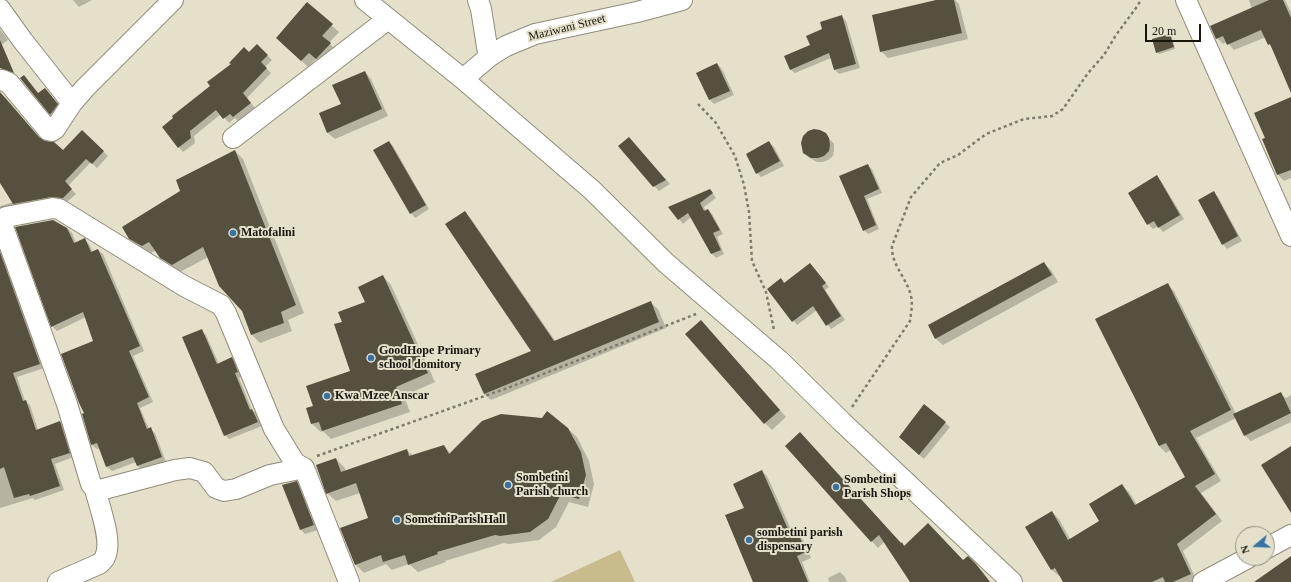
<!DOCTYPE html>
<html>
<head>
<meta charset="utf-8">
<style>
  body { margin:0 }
  #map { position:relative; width:1291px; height:582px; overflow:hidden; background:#e5e0ca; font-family:"Times New Roman",serif }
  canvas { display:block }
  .north { position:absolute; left:1235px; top:526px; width:40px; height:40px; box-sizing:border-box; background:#e5e0ca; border:1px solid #938f7e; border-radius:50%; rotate:251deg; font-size:11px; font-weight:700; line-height:16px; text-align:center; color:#17150d }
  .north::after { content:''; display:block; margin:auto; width:14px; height:18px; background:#3074aa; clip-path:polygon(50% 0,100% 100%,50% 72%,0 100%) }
  .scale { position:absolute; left:1145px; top:24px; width:56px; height:18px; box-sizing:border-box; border:2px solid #17150d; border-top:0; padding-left:5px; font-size:12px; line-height:14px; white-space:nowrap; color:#17150d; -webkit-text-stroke:3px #e5e0ca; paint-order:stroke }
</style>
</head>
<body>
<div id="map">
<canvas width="1291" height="582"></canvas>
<div class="north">N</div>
<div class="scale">20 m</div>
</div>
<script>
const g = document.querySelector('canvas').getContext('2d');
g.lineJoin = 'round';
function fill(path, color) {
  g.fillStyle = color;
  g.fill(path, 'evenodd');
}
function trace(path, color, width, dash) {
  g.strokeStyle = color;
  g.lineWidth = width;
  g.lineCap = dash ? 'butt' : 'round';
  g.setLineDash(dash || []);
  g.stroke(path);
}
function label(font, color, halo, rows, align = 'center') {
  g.font = font + ' "Times New Roman",serif';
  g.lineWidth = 4;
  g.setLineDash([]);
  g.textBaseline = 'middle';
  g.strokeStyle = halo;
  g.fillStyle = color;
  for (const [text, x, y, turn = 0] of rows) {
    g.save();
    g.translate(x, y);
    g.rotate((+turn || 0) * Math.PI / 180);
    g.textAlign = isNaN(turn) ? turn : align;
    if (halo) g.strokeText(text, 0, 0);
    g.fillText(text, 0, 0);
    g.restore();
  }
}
fill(new Path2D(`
  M620,550L635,582H551Z`), '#c8bb8c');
fill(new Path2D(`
  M73,0H92L79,7Z
  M941,0H955L959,4L968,39L888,58L881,51Z
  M1249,0H1285L1291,12V90L1273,48L1269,44L1266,37L1234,50L1227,42L1223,44L1217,38L1252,9Z
  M307,4L339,32L329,43L336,50L323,65L316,59L308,67L277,38Z
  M842,17L846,21L860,68L839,74L835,70L831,58L795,73L790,69L823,30Z
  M0,29L8,40L0,46Z
  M1170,35L1172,37L1175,49L1159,54L1157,52Z
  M257,45L272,60L265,67L271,73L247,98L255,108L238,121L235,118L229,123L221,114L194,136L195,143L183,152L163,127Z
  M717,64L722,69L734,95L714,104L710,100L697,73Z
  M365,72L371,79L388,116L335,139L328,133L320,114L342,104Z
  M24,76L38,94L45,89L62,109L55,118L21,78Z
  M0,93L6,98L40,139L63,151L82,131L108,156L97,168L91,162L68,186L76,194L67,202L56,201L0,216V206L14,202L0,181Z
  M1291,98V178L1284,181L1278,175L1266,139Z
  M825,134L834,144V150L833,156L828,160L823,162H817L808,157L804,152Z
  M389,142L393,146L429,209L415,218L411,213Z
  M769,142L774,147L784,166L761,177L757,173Z
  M633,143L670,184L659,191L654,186Z
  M235,151L243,159L304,313L288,320L292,331L260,343L252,335L243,311L208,257L180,272L170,266L156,250L150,254L139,247L130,238L181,192Z
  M868,166L872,169L882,193L867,199L879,229L868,234L864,230L841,176Z
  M1157,177L1161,181L1184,219L1163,232L1158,226L1153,229L1148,224Z
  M710,190L716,198L704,207L706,211L708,210L712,214L723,234L717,237L724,254L716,258L712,254L691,217L683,224L670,207Z
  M1214,193L1218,197L1242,241L1227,249L1223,244Z
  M464,212L471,219L556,342L651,303L658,309L666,328L491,400L484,394L533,351Z
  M67,228L72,233L76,243L85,240L89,244L93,252L98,250L103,254L144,351L133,356L153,402L140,408L149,429L155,433L166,462L142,470L137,465L136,462L112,471L107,467L100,448L97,449L92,445L83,414L86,413L94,341L86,317L57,331L52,326Z
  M0,246L44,368L17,377L25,401L30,405L38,430L60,422L64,427L73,457L55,464L64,490L35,500L33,498L0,508Z
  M1044,263L1051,270L1058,282L943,345L936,339L929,326Z
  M814,268L829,287L825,290L845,320L831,329L817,310L797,325L769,289L781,279L785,283Z
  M383,276L391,285L435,382L404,396L410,412L331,439L323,431L321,432L312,424L307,409L314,407L352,371L343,322L366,303Z
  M1167,284L1174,291L1236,414L1280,393L1286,398L1291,395V422L1251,441L1245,436L1236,418L1196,438L1221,481L1201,493L1222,521L1183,551L1197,581L1194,582H1064L1061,575L1059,576L1052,570V512L1059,519L1070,539L1101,521L1122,485L1129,492L1137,505L1187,477L1171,450L1166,453L1159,446L1097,319Z
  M707,328L786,417L772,430L765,423Z
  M201,331L206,335L219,364L232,358L236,363L242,377L239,378L252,410L257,414L262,426L229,439L225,435Z
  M945,423L950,427L924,459L904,441Z
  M568,429L577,437L589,461L594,484L588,507L569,502L556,527L539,540L509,544L504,543L445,561L446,562L418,572L409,564L392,570L386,564L364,573L355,564L369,518L360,493L336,501L327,493L336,459L344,467L346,471L407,450L413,456L444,446L451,454Z
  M786,446L905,547L963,561L968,557L982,571L990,582H911L885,541L878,548Z
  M762,471L767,476L794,536L798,534L803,540L811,558L802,562L810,582H754L745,508Z
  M297,482L301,487L318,530L305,534L301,530L284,485Z
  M840,572L845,577L847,582H829L828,578Z`), '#0003');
fill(new Path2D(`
  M936,0H954L962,33L880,52L872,15Z
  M1269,0H1283L1291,18V93L1270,44L1268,45L1261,30L1227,45L1223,36L1216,39L1210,26Z
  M307,2L333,24L322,36L331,43L316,59L309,53L301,61L276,38Z
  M842,15L856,64L834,70L829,53L790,70L784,56L810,45L806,36L822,29L820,22Z
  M1170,34L1174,47L1156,53L1152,39Z
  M0,40L14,73L0,68Z
  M257,44L268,55L261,62L267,68L243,93L251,103L233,117L230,114L223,119L216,110L190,131L191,138L178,148L162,127L173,118L172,116L210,86L207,82L231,64L229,63L244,47L249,52Z
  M717,63L730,91L709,100L696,73Z
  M365,71L382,109L327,133L319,113L341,104L332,85Z
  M24,75L38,93L45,88L58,104L50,115L20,78Z
  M0,92L39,137L45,141L54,142L63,150L82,130L104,151L92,164L86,159L65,181L72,189L63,198L51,197L13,204L0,183Z
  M1291,97V170L1277,175L1262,139L1265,138L1254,113Z
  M814,129L820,130L826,133L829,138L830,145L829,151L824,156L818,158H811L803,153L801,143L803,136L808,131Z
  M629,137L666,180L653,187L618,146Z
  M389,141L426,205L410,214L373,150Z
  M769,141L780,161L756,174L746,154Z
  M235,150L296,305L281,312L284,323L251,335L242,311L219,286L203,247L172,265L160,258L149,242L142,246L129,239L122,227L180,191L176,180Z
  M868,164L879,189L864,196L876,225L863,231L839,176Z
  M1157,175L1180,215L1158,228L1154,221L1147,225L1128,193Z
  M710,189L713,193L700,203L704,211L708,209L720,230L713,233L721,250L711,254L688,213L678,220L668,207Z
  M1214,191L1238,236L1222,245L1198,200Z
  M465,211L554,341L651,301L659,322L484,394L475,374L531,351L445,224Z
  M53,220L67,228L74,243L85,238L91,252L98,249L140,346L129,351L149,397L137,403L147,429L151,427L162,457L137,466L133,457L106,467L97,443L91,445L82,414L84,413L79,403L61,354L93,341L83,312L51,327L15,227Z
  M0,252L40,364L13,373L23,401L26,400L36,430L60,421L70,453L51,459L60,486L30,496L29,494L14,498L4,467L0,469Z
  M1044,262L1052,275L935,339L928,325Z
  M810,263L826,283L822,286L841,316L826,326L813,306L792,322L767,289L781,278L784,283Z
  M383,275L428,373L396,387L402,404L322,431L319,422L311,424L306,408L313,406L306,386L350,371L334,324L342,322L338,312L365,302L358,287Z
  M1168,283L1231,410L1190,431L1215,474L1195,486L1216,514L1177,544L1191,574L1173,582H1165L1163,577L1152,582H1063L1055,568L1051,570L1025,527L1052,511L1068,540L1099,521L1089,504L1122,484L1135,505L1185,477L1166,443L1159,446L1095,319Z
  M701,320L780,410L764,424L685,334Z
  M202,329L217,364L232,357L238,372L235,373L250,410L252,409L258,422L224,436L182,337Z
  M1281,392L1291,413L1244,436L1233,414Z
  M924,404L946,422L919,455L899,437Z
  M547,411L568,428L581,452L586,475L579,499L561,494L548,519L530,532L500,536L495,535L437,552L438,554L408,565L405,555L383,562L381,555L355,565L340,528L368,518L356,483L326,494L316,465L336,458L341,472L407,449L409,456L444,445L449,454L482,421L501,414L542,418Z
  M800,432L901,543L902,542L904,546L928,523L963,560L968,556L976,564L990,582H910L879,535L871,542L785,446Z
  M1291,446V513L1261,465Z
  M762,470L791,536L798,533L806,552L797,556L808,582H753L725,515L744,508L733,484Z
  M297,481L314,525L300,530L282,485Z
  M1291,556V582H1254Z`), '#55513e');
const minor = new Path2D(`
  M365,0L463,79L592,190L666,263L779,360L842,422L1012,582
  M478,0L481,9L488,53L490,56
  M1186,0L1291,236
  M0,9L23,41L72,103
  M463,79L490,56L506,46L535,34L637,12L682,0
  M0,80H2L9,83L48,130L52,131L55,129L72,103L85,88L173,0
  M233,138L388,19
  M95,489L100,490L175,470L190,468L204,472L216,488L224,491L236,489L270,475L304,468
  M1267,548L1291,535
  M58,582L99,564C101,562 104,560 105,557C113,541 99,506 95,489L91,484L67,404L2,224V221L6,217L53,208L59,209L184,286L221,305L226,313L274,429L295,463L304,468L349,582
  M1203,582L1248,558`);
trace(minor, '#918c78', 22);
trace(new Path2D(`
  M698,104L716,123L735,156L744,185L749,212L752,261L766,292L774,330
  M852,407L910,321C911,313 913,304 911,296C907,278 891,265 892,246L911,197L940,163L958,155L986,134L1024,119L1052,116L1063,109L1088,73L1104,55L1116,35L1136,8L1141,0
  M317,456L510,387L696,314`), '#7e7a6b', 2.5, [3, 3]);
trace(minor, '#fff', 20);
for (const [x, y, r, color] of [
  [233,233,4,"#3074aa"],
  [371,358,4,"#3074aa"],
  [327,396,4,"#3074aa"],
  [508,485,4,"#3074aa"],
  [836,487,4,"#3074aa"],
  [397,520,4,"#3074aa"],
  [749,540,4,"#3074aa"]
]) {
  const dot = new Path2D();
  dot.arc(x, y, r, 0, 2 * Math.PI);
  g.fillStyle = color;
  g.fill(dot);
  trace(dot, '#e5e0ca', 1.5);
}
label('12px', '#17150d', '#e5e0ca', [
  ["Maziwani Street",567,28,-14]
]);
label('bold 12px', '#17150d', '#e5e0ca', [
  ["Matofalini",241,233],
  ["GoodHope Primary",379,351],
  ["school domitory",379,365],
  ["Kwa Mzee Anscar",335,396],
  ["Sombetini",516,478],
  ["Parish church",516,492],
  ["Sombetini",844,480],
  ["Parish Shops",844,494],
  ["SometiniParishHall",405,520],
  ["sombetini parish",757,533],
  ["dispensary",757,547]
], 'left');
</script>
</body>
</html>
